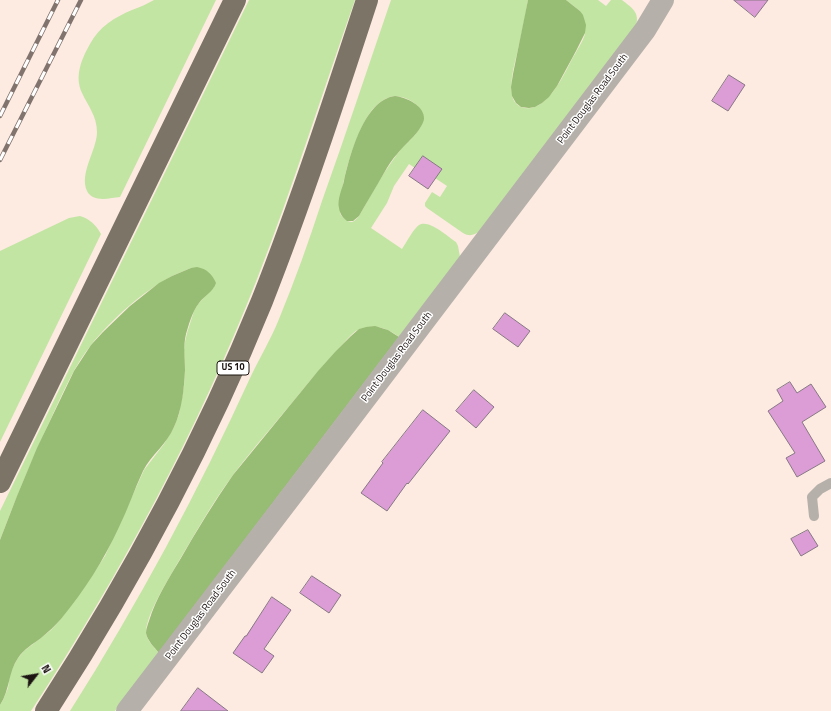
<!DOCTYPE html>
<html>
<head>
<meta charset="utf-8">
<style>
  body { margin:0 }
  #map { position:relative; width:831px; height:711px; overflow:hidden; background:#fdeae1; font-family:"Titillium Web",sans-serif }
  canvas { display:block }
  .north { position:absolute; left:16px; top:655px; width:40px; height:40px; -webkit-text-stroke:3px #fff; paint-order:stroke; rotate:59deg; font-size:11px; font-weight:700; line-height:16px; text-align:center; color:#1b1411 }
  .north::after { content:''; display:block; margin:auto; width:14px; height:18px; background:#1b1411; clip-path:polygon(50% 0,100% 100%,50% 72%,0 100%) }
</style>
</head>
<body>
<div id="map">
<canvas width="831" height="711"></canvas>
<div class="north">N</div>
</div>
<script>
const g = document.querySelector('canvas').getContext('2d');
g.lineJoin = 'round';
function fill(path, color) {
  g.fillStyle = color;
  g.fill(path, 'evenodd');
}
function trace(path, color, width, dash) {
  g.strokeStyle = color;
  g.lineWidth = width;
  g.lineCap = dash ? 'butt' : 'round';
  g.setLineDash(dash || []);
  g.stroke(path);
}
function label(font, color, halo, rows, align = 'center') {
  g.font = font + ' "Titillium Web",sans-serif';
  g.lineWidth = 3;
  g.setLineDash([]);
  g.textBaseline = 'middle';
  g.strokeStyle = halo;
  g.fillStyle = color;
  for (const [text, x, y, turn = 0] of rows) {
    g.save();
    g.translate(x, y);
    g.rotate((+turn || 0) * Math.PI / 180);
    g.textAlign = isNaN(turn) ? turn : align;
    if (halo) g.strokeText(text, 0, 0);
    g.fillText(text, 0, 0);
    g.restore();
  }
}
fill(new Path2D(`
  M154,0H216L120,197C110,198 93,203 87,191C79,173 97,150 97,132C97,116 88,106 82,93C74,76 82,58 90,44C99,27 115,17 132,10C140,7 147,4 154,0Z
  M249,0H355C322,93 293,187 257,279C198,430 120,575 31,711H0V705L3,700L8,688L10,674L14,665L18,658L24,651L51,630L60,620L85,586L105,556L144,470L164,444L174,427L179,414L184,386L185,372L184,350L185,342L187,333L194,311L198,304L214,287L191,268C185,271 178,273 172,276C142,292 112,319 91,345C75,365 64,390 53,414C34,455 16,497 0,540V511Z
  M391,0H528C525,18 521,36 517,54C514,66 510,80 512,93C512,99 515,104 521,107C545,116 564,75 572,59C576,52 583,41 585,34C586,29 581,16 580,11L566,0H598L606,6L611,0H622C632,8 640,12 636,26L480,231C474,235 470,237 463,233L427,208L425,206V203L432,192L440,197L447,186L435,178L441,169L423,156L415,168L409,164L394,186L387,203L371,228L402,249C406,243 414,228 419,225C429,219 447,236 456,242L458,246L460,257L399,337C388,328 374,324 360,329C354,331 348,338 344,343C328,359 314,376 300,393C278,420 254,447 233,475C212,503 195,534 177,564C167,582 149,610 146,630C145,639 154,647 159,653L115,711H70C138,604 198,492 251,376C260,357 271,339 279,319C295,280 309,241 322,201C346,134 368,67 391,0ZM395,96C408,97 423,105 423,119C423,129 408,142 402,148C395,156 390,165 384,173C375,187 367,202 359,216C357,218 355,221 352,222C348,222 341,217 340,213C340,210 341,206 341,204C341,179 357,129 372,110C378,103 386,97 395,96Z
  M80,216C90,219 96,225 101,234L0,442V251L69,218Z`), '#c2e5a3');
fill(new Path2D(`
  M528,0H566L580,11L583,15L586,25L585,33L576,51L557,86L549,97L542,103L535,107L529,108L521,107L516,103L512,96L511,87L513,74Z
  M395,96C406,97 425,106 424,119C422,131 405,144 398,153C392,159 388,166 384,173C376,187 367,202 359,216L353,221H347C343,218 340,214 339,208C337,200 342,189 344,181C350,155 364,100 395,96Z
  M197,267C207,269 212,274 216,283C213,292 204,296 199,303C192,312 189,324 186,334C183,346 185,358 185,370C184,389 182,410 174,427C167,444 151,455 143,471C134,490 128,509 119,527C104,560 84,591 61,619C55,626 48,632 41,638C33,644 24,649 18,658C8,672 10,690 0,705V540L17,496L37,448L74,371L91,345L103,332L130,306L159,283L172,276L191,268Z
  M375,326L388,330L399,337L159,653C154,647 147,640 146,633C146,629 148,624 149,621C156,598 169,578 181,558C197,530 214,502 233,475L318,371L335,352L351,336L359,329L366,327Z`), '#97bc73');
const building = new Path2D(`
  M734,0H768L755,17Z
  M729,75L745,85L728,111L712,101Z
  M423,156L442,169L428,189L409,176Z
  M505,313L530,331L518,347L493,329Z
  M790,382L797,393L811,384L826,407L802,422L825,461L797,477L786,458L795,453L768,411L783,401L777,390Z
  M474,390L494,407L476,428L456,411Z
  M423,410L450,431L408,484L407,483L387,511L361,493L383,463L382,462Z
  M808,530L818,546L801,556L791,539Z
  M312,576L341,595L329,613L300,593Z
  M272,597L291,610L264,649L274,656L262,673L233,653L245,636H246Z
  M198,688L228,711H181Z`);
fill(building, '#dc9cd5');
trace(building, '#867884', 1);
trace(new Path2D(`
  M814,516L812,497L820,489L831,483`), '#b5b1aa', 10);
trace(new Path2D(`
  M127,711C301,485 472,257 645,30L663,0`), '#b5b1aa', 22);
trace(new Path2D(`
  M0,482L235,0
  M46,711C130,581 204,444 262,301C301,202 334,101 367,0`), '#7c7466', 22);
const rail = new Path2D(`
  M0,116L58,0
  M0,160L81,0`);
trace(rail, '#81746e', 4.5);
trace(rail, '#fff', 3, [9]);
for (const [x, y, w] of [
  [233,368,32]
]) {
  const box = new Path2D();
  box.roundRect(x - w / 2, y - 7, w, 14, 3);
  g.fillStyle = '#fff';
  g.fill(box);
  trace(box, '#1b1411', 1);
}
label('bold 9px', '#1b1411', null, [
  ["US 10",233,368]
]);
label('10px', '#1b1411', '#fff', [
  ["Point Douglas Road South",593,99,-53],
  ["Point Douglas Road South",397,357,-53],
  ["Point Douglas Road South",201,615,-53]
]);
</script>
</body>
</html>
